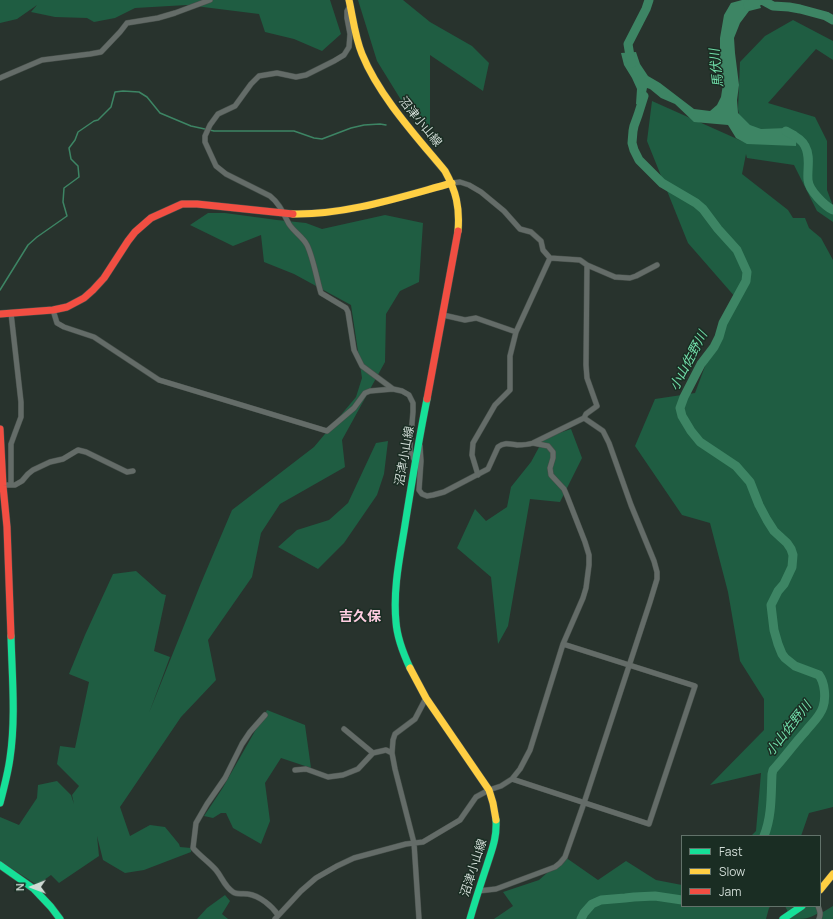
<!DOCTYPE html>
<html>
<head>
<meta charset="utf-8">
<style>
  body { margin:0 }
  #map { position:relative; width:833px; height:919px; overflow:hidden; background:#28332d; font-family:Manrope,sans-serif }
  canvas { display:block }
  .legend { position:absolute; left:681px; top:835px; width:140px; height:72px; box-sizing:border-box; background:#1a2d23; border:1px solid #62726a; margin:0; padding:5px 7px; list-style:none; font-size:12px; color:#cfdad4 }
  .legend li { display:flex; align-items:center; gap:8px; height:20px }
  .legend b { width:20px; border:1px solid #62726a }
  .north { position:absolute; left:12px; top:867px; width:40px; height:40px; -webkit-text-stroke:3px #1a2d23; paint-order:stroke; rotate:269deg; font-size:11px; font-weight:700; line-height:16px; text-align:center; color:#cfdad4 }
  .north::after { content:''; display:block; margin:auto; width:14px; height:18px; background:#cfdad4; clip-path:polygon(50% 0,100% 100%,50% 72%,0 100%) }
</style>
</head>
<body>
<div id="map">
<canvas width="833" height="919"></canvas>
<ul class="legend">
<li><b style="height:5px;background:#16e098"></b>Fast</li>
<li><b style="height:5px;background:#ffcf43"></b>Slow</li>
<li><b style="height:5px;background:#f24e42"></b>Jam</li>
</ul>
<div class="north">N</div>
</div>
<script>
const g = document.querySelector('canvas').getContext('2d');
g.lineJoin = 'round';
function fill(path, color) {
  g.fillStyle = color;
  g.fill(path, 'evenodd');
}
function trace(path, color, width, dash) {
  g.strokeStyle = color;
  g.lineWidth = width;
  g.lineCap = dash ? 'butt' : 'round';
  g.setLineDash(dash || []);
  g.stroke(path);
}
function label(font, color, halo, rows, align = 'center') {
  g.font = font + ' Manrope,"Noto Sans JP",sans-serif';
  g.lineWidth = 3;
  g.setLineDash([]);
  g.textBaseline = 'middle';
  g.strokeStyle = halo;
  g.fillStyle = color;
  for (const [text, x, y, turn = 0] of rows) {
    g.save();
    g.translate(x, y);
    g.rotate((+turn || 0) * Math.PI / 180);
    g.textAlign = isNaN(turn) ? turn : align;
    if (halo) g.strokeText(text, 0, 0);
    g.fillText(text, 0, 0);
    g.restore();
  }
}
fill(new Path2D(`
  M0,0H330L341,34L322,51L294,39L265,32L259,14L187,5L135,8L115,18L94,22L87,18L55,17L31,12L37,5L17,19L0,23Z
  M358,0H403L430,22L472,46L489,63L483,91L430,55V130L406,108L377,61Z
  M793,20L833,41V60L816,49L768,103L815,117L827,141V190L833,206V222L817,211L794,165L747,158L746,154L742,174L788,210L793,218H805L809,228L821,238L833,260V807L809,813L801,836H751L756,831L761,773L710,785L764,730V699L740,661L728,592L710,523L682,515L635,446L655,399L695,393L710,353L736,298L688,243L647,141L652,101L744,142L738,109L740,62L765,36Z
  M208,213H225L277,220L306,223L322,229L385,215L423,223L419,282L400,291L386,314L385,362L342,440L345,467L280,504L261,533L252,577L208,640L216,680L181,717L120,807L130,836L150,825L165,827L179,844L180,847L191,848V852L144,870L125,873L103,860L97,836L99,856L59,883L51,875L37,885L0,861V817L19,825L37,798L38,785L57,781L71,795L74,804L72,795L79,786L57,764L60,746L75,748L89,682L69,674L85,635L113,574L136,571L162,594L166,595L154,651L170,657L149,713L201,583L232,510L314,447L356,397L362,378L351,305L294,274L264,262L261,235L233,246L190,225Z
  M571,429L582,458L560,502L530,499L508,626L498,644L491,577L457,548L475,509L486,521L507,507L511,487L531,462L544,438Z
  M388,441L384,474L377,495L344,543L318,569L278,547L297,530L329,520L348,503L376,443Z
  M267,710L305,725L311,768L281,758L265,783L270,821L261,844L233,828L226,813H221L213,818L204,816L222,789Z
  M565,857L598,880L626,861L656,880L682,885V906H771L769,908L766,919H494L513,906L503,892L539,880Z
  M225,895L230,901L222,914L228,919H197L207,908Z
  M785,906H818L820,912C809,919 805,919 790,919L787,910Z
  M833,906V919H820L823,912Z`), '#1f5d42');
fill(new Path2D(`
  M742,0H758L761,8L749,11L740,23L734,38L735,53L739,85L737,100L738,113L750,125L761,129L787,128L797,132L796,146L747,144L736,138L728,125L694,122L675,104L661,98L650,89L647,88L643,107L636,104L637,89L632,78L624,65L621,53L636,52L640,64L648,76L660,83L694,109L710,111L717,105L721,97L723,84L720,62V38L724,15L731,3Z`), '#3d8564');
trace(new Path2D(`
  M0,290L28,245L37,237L67,216L63,202L64,188L79,177L78,166L71,159L69,148L75,140L78,132L94,121L98,120L111,107L115,92L123,91L139,92L147,97L160,113L191,126L214,131H294L314,138L322,139L351,128L364,125L380,124L386,125`), '#3d8564', 1.5);
trace(new Path2D(`
  M748,5L762,0L773,6L789,7L800,9L826,16L833,20
  M632,63L631,62L628,44L646,9L649,0
  M644,96L638,115L634,126L633,131L632,143L634,150L639,160L662,183L696,203L703,209L718,229L737,250L747,272L746,281L723,323L719,337L714,347L701,364L684,397L680,408L682,416L691,431L700,442L736,466L750,482L759,505L767,520L774,531L787,543L791,549L793,555L792,567L784,584L778,591L771,605L774,630L778,644L782,654L785,658L795,666L819,675C825,683 826,698 823,707C820,717 811,724 805,732C794,744 784,758 773,770L772,774C771,795 772,816 764,836
  M786,131C792,134 802,139 805,146C811,157 807,168 808,180C809,191 825,206 833,210
  M581,919L584,913L592,904L601,900L625,898L634,897L655,896L682,900`), '#3d8564', 9);
const street = new Path2D(`
  M350,6L347,11V18L350,34L349,47L344,55L334,61L306,75L296,77L277,73L259,76L251,84L235,106L218,114L210,125L205,136V142L216,166L226,174L270,196C280,204 283,213 289,224C294,232 303,237 307,245C313,257 317,280 321,293L346,308L348,312L354,350L362,366L393,389
  M0,78L42,60L90,54L101,52L120,32L127,23L158,18L175,13L210,0
  M452,183L460,182L469,185L481,192L504,211L520,229L531,232L541,241L543,250L550,258
  M53,310L57,323L64,327L94,337L159,380L327,431L354,408L365,393L370,391L393,389L402,391L409,395L413,403V412L410,446V452L415,461
  M443,315L465,320L476,318L516,332L550,258L580,260L587,265L615,277L630,278L636,276L657,265
  M584,418L586,414L597,406L587,378L586,365L587,265
  M420,446L421,461L419,490L422,494L427,496L433,495L444,492L488,469L498,447C504,442 510,444 517,445C522,445 527,445 533,443L584,418L603,431L609,443L631,505L654,561L657,572V579L650,602L584,803L565,857L560,863L555,867L496,889L478,891
  M478,475L472,455L473,443L495,405L510,390V356L516,332
  M11,484V444L15,433L21,417V402L11,313
  M3,485H15L22,481L28,474L33,470L50,462L63,459L78,450L86,452L127,472L133,471
  M265,715L250,732L242,744L225,778L207,804L196,823L193,848C200,856 209,862 216,870C222,877 224,886 233,892C237,895 243,893 248,894C260,896 272,906 278,915
  M344,729L373,753L386,750L392,753
  M295,770L306,769L328,777L343,775L358,769L373,753
  M512,779L649,824L695,686L563,644
  M818,906C820,911 821,914 819,919
  M275,919L301,891L316,878L337,866L354,858L406,844L423,842L460,820L476,797L489,790L501,786L512,779L520,769L530,750L563,644L583,598L586,588L589,565V555L585,542L567,496L564,489L551,475L550,468L553,458V452L548,446L533,443
  M419,919L414,843L395,769L392,753L393,740L395,734L415,719L426,698`);
const fast = new Path2D(`
  M410,668C404,655 397,637 396,622C393,591 399,561 404,531C411,487 418,443 427,399
  M0,803C4,788 8,773 10,758C16,718 12,676 11,636
  M0,865L34,889L51,907L60,919
  M470,919C475,901 481,883 487,865C492,849 497,838 496,820
  M783,919L802,906`);
const slow = new Path2D(`
  M349,0C353,18 355,37 362,54C379,96 416,136 445,171C456,191 460,207 458,231
  M293,214C347,215 400,197 452,183
  M410,668L426,698L489,790L493,803L496,820
  M820,890L833,874`);
const jam = new Path2D(`
  M0,314L53,310L67,307L84,298L93,290L104,278L128,241L135,232L151,218L182,204H197L293,214
  M427,399L458,231
  M0,429L3,486L7,527L11,636`);
trace(street, '#47504b', 6);
trace(fast, '#47504b', 8);
trace(slow, '#47504b', 8);
trace(jam, '#47504b', 8);
trace(street, '#646c68', 5);
trace(fast, '#16e098', 7);
trace(slow, '#ffcf43', 7);
trace(jam, '#f24e42', 7);
label('12px', '#cfdad4', '#1a2d23', [
  ["沼津小山線",420,122,51],
  ["沼津小山線",405,456,-80],
  ["沼津小山線",474,868,-72]
]);
label('italic 13px', '#71dda9', '#1a2d23', [
  ["馬伏川",717,68,-96],
  ["小山佐野川",689,361,-62],
  ["小山佐野川",789,729,-52]
]);
label('bold 14px', '#fecde1', '#1a2d23', [
  ["吉久保",360,617]
]);
</script>
</body>
</html>
